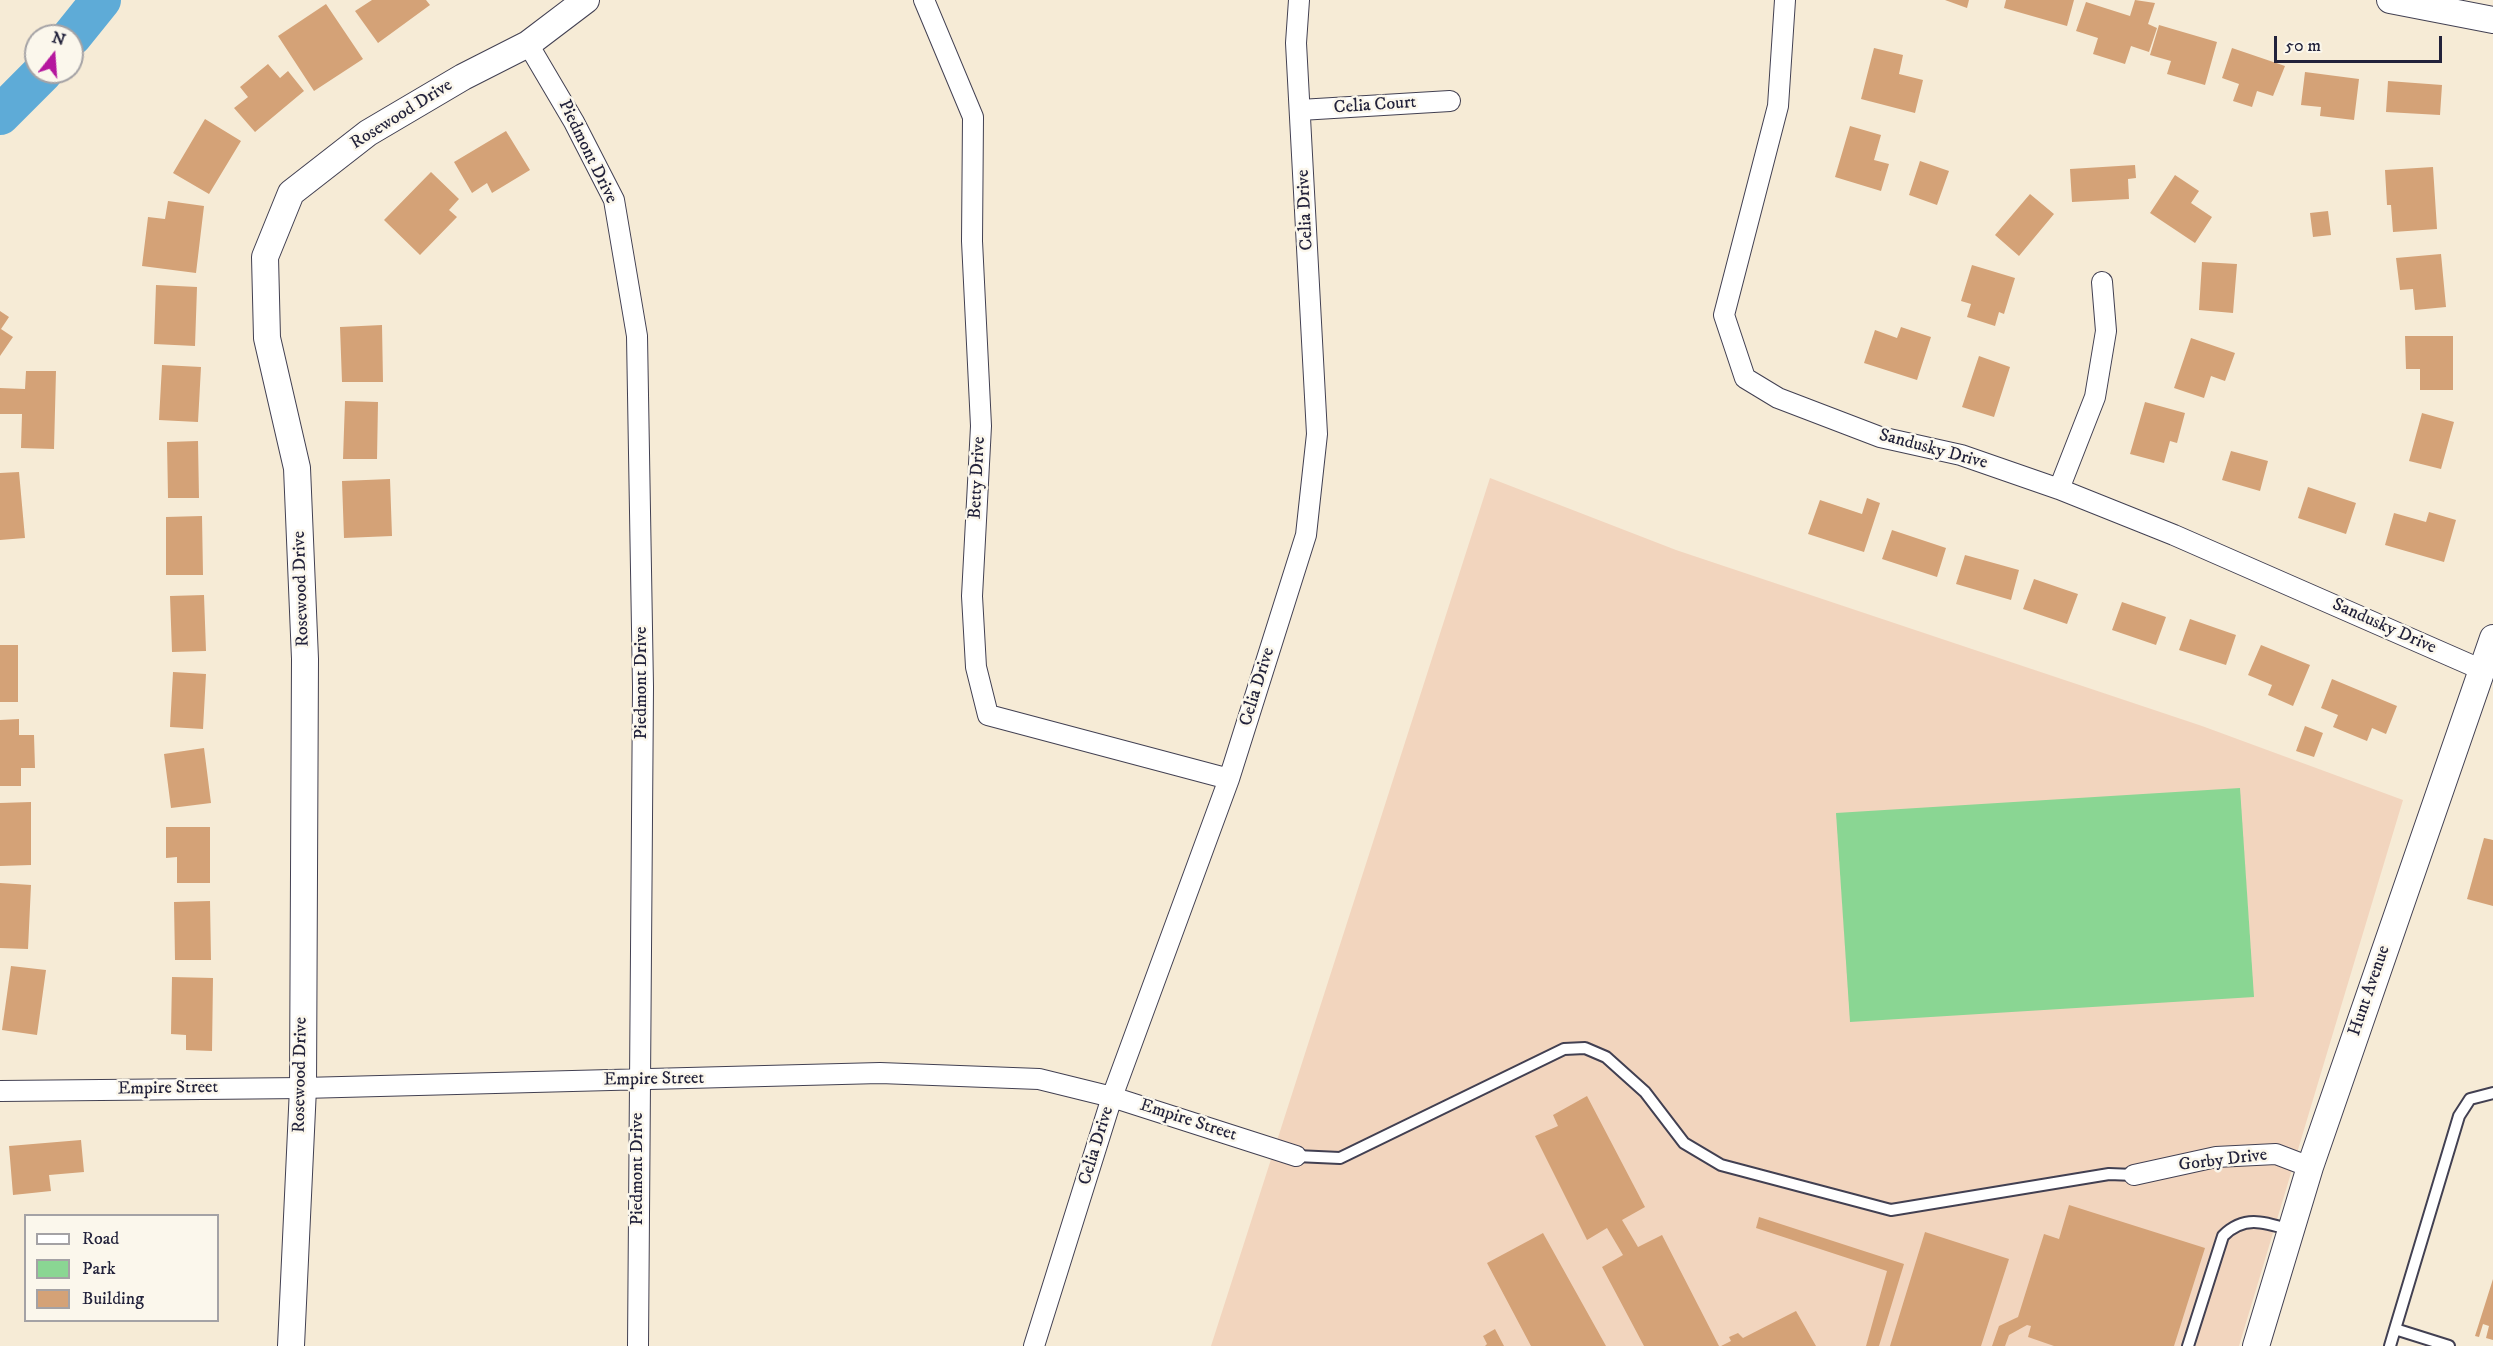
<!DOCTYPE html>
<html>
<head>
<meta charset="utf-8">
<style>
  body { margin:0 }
  #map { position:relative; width:2493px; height:1346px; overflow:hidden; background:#f6ebd6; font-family:"IM FELL DW Pica",serif }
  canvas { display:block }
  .legend { position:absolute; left:24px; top:1214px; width:195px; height:108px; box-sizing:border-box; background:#fbf7ec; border:2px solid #a4a2a5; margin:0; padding:8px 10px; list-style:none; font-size:18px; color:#22223b }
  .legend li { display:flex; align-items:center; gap:12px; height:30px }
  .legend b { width:30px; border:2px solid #a4a2a5 }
  .north { position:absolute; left:24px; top:24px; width:60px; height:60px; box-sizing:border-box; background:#fbf7ec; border:2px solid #a4a2a5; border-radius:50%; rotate:17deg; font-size:16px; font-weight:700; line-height:24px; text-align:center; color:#22223b }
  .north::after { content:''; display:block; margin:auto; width:21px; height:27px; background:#b5179e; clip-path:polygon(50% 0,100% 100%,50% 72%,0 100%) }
  .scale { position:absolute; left:2274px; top:36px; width:168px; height:27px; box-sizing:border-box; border:3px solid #22223b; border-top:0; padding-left:8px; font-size:18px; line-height:21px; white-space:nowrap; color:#22223b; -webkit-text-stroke:4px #fbf7ec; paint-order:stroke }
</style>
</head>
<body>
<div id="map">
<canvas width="2493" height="1346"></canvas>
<ul class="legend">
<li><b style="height:8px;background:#fff"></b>Road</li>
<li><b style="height:16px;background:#8ad693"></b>Park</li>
<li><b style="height:16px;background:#d4a277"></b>Building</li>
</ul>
<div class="north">N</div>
<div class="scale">50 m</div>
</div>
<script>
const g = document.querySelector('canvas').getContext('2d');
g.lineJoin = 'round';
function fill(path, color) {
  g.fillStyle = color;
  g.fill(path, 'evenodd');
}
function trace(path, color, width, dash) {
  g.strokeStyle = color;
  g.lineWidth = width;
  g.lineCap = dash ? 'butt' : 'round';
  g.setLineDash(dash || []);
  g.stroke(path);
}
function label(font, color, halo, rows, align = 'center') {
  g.font = font + ' "IM FELL DW Pica",serif';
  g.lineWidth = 5;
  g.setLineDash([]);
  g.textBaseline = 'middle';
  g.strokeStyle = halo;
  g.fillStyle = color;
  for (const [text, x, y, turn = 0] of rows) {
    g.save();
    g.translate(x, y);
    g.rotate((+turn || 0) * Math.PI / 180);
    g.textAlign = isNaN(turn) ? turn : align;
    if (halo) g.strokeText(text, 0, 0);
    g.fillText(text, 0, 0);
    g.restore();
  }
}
fill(new Path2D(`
  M1490,478L1676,550L2202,726L2403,800L2239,1346H1211Z`), '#f2d5be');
fill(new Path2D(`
  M2240,788L2254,997L1850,1022L1836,813Z`), '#8ad693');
trace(new Path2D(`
  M72,36L101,0
  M0,115L43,72`), '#5eabd7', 40);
fill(new Path2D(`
  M372,0H426L430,5L378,43L355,11Z
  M1945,0H1969L1967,8Z
  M2006,0H2074L2067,26L2004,8Z
  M2135,0L2155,3L2148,24L2157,28L2149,52L2131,46L2125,64L2093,54L2098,38L2076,31L2086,2L2130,16Z
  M326,4L363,59L314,91L278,36Z
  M2159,25L2217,42L2205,85L2167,74L2171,61L2150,55Z
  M1874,48L1903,55L1899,74L1923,80L1915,113L1861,99Z
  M2232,48L2285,66L2273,96L2257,91L2252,107L2233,101L2239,84L2222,78Z
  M268,64L280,78L288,71L304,91L255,132L234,108L248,97L240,87Z
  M2305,72L2359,79L2354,120L2320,116L2321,107L2301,105Z
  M2388,81L2442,85L2440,115L2386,112Z
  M205,119L241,141L209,194L173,173Z
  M1850,126L1881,135L1874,160L1889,164L1881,191L1835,177Z
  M506,131L530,170L492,193L487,183L472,193L454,162Z
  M1920,161L1949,171L1937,205L1909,195Z
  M2135,165L2136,178L2128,179L2129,199L2072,202L2070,169Z
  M2433,167L2437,229L2393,232L2391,205H2387L2385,170Z
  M431,172L459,199L449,210L457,217L420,255L384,220Z
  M2175,175L2199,191L2191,203L2212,217L2195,243L2150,213Z
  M2030,194L2054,214L2019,256L1995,235Z
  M168,201L204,206L196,273L142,266L148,217L165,219Z
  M2328,211L2331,235L2313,237L2310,213Z
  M2441,254L2446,307L2415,310L2413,289L2400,290L2396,258Z
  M2202,262L2237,264L2233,313L2199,310Z
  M1972,265L2015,278L2004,314L1999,312L1995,326L1967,317L1971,304L1961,301Z
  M156,285L197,287L195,346L154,344Z
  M0,311L9,317L1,329L13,337L0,356Z
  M382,325L383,382H342L340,327Z
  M1901,327L1931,337L1917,380L1864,363L1875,330L1897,338Z
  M2405,336H2453V390H2420V369H2406Z
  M2191,338L2235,353L2225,381L2211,376L2204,398L2174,388Z
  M1979,356L2010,367L1994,417L1962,407Z
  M162,365L201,367L198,422L159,420Z
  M26,371H56L54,449L21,448L22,414H0V388L25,389Z
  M345,401L378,402L377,459H343Z
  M2145,402L2185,413L2177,443L2170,441L2164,463L2130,454Z
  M2422,413L2454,422L2441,469L2409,461Z
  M198,441L199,498H168L167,442Z
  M2231,451L2268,461L2260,491L2222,480Z
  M19,472L25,538L0,540V473Z
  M390,479L392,536L344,538L342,481Z
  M2308,487L2356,503L2346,534L2298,518Z
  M1867,498L1880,503L1864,552L1808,534L1820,500L1862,514Z
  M2429,512L2456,520L2444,562L2385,545L2394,513L2426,522Z
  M202,516L203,575H166V517Z
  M1892,530L1946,548L1937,577L1882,559Z
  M1965,555L2019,570L2011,600L1956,584Z
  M2034,579L2078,594L2067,624L2023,609Z
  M204,595L206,651L172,652L170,596Z
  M2122,602L2166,617L2156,645L2112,630Z
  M2190,619L2236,635L2226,665L2179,650Z
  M0,645H18V702H0Z
  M2261,645L2310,665L2293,706L2268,695L2272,685L2248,675Z
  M173,672L206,674L203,729L170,727Z
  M2332,679L2397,706L2386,734L2372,728L2367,741L2333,727L2338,715L2321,708Z
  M19,719V735H34L35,768H21V786H0V720Z
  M2305,726L2323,733L2314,757L2296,751Z
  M204,748L211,803L171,808L164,754Z
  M31,802V865L0,866V803Z
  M166,827H210V883H177V857L166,858Z
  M2484,838L2493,840V906L2467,899Z
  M0,883L31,885L28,949L0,948Z
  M210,901L211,960H175L174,902Z
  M11,966L46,970L37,1035L2,1030Z
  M172,977L213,978L212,1051L186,1050V1035L171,1034Z
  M1587,1096L1645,1207L1622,1220L1638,1247L1662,1235L1719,1346H1644L1602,1267L1623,1255L1607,1228L1587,1240L1535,1136L1558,1126L1553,1115Z
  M81,1140L84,1172L49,1175L51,1191L13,1195L9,1146Z
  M2069,1205L2205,1248L2174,1346H2054L2028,1337L2031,1326L2027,1325L2009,1335L2005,1346H1992L1999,1326L2018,1317L2044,1234L2059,1239Z
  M1759,1217L1904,1264L1879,1346H1866L1887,1271L1756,1228Z
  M1925,1232L2009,1259L1981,1346H1890Z
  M1543,1233L1606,1346H1531L1487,1263Z
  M2493,1279V1340L2486,1338L2489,1326L2483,1324L2479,1337L2475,1336Z
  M1796,1311L1816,1346H1721L1731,1341L1729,1337L1738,1333L1743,1338Z
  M1495,1329L1504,1346H1485L1487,1344L1483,1336Z`), '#d4a277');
const service = new Path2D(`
  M1296,1156L1340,1158L1564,1049L1585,1048L1606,1057L1645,1092L1684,1143L1721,1165L1891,1210L2109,1174L2134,1175
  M2395,1329L2459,1116L2470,1099L2493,1093
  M2188,1346L2223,1236C2244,1215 2264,1222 2290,1230
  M2390,1346L2395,1329L2449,1346`);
const minor = new Path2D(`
  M924,0L973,117L972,241L981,426L972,596L976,667L988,715L1229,779
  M1785,0L1778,106L1724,315L1745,378L1778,398L1880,437L1961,455L2059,489L2174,535L2480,669
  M528,44L574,122L614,200L637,336L643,687L638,1346
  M1300,110L1450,101
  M2059,489L2095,397L2106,331L2102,282
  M0,1091L303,1088L880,1073L1039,1079L1112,1097L1296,1156
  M2134,1175L2216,1157L2276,1154L2310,1167
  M1034,1346L1112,1097L1229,779L1306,535L1317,434L1296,43L1299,0`);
const tertiary = new Path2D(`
  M2390,0L2493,20
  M291,1346L303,1088L305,659L297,468L267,338L265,257L291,193L368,133L463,77L528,44L586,0
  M2256,1346L2310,1167L2493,638`);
trace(service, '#424052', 14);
trace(minor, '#424052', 22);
trace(tertiary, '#424052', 28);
trace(service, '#fff', 10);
trace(minor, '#fff', 20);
trace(tertiary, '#fff', 26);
label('18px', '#22223b', '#fbf7ec', [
  ["Celia Court",1375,106,-4],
  ["Rosewood Drive",402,115,-32],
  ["Piedmont Drive",587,152,64],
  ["Celia Drive",1306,210,-93],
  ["Sandusky Drive",1933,450,15],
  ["Betty Drive",978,478,-87],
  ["Rosewood Drive",302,589,-92],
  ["Sandusky Drive",2384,627,24],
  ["Piedmont Drive",642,683,-90],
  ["Celia Drive",1258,687,-73],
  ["Hunt Avenue",2370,991,-71],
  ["Rosewood Drive",301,1075,-89],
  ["Empire Street",654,1080,-1],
  ["Empire Street",168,1089,-1],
  ["Empire Street",1188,1121,18],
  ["Celia Drive",1097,1146,-73],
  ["Gorby Drive",2223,1161,-7],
  ["Piedmont Drive",638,1169,-90]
]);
</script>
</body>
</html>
